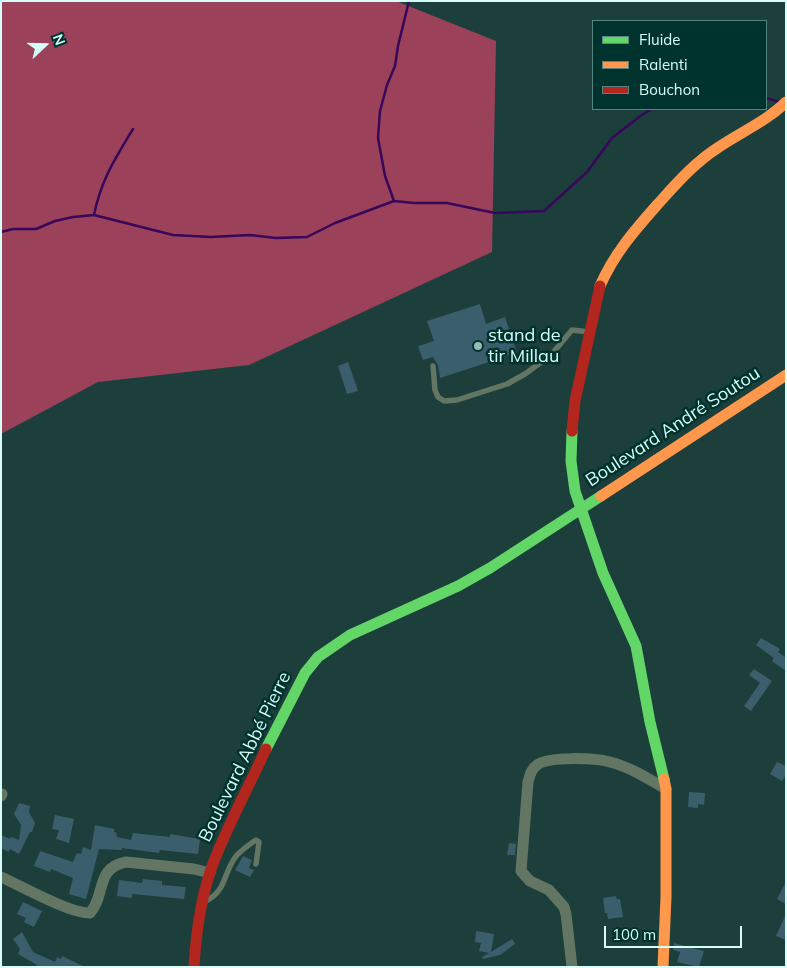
<!DOCTYPE html>
<html>
<head>
<meta charset="utf-8">
<style>
  body { margin:0 }
  #map { position:relative; width:787px; height:968px; overflow:hidden; background:#1c3f3c; font-family:Mulish,sans-serif }
  canvas { display:block }
  .frame { position:absolute; inset:0; border:2px solid #d6fef9; pointer-events:none }
  .legend { position:absolute; left:592px; top:20px; width:175px; height:90px; box-sizing:border-box; background:#00322e; border:1px solid #56847f; margin:0; padding:6px 9px; list-style:none; font-size:15px; color:#d6fef9 }
  .legend li { display:flex; align-items:center; gap:10px; height:25px }
  .legend b { width:25px; border:1px solid #56847f }
  .north { position:absolute; left:20px; top:20px; width:50px; height:50px; -webkit-text-stroke:4px #00322e; paint-order:stroke; rotate:69deg; font-size:14px; font-weight:700; line-height:20px; text-align:center; color:#d6fef9 }
  .north::after { content:''; display:block; margin:auto; width:18px; height:22px; background:#d6fef9; clip-path:polygon(50% 0,100% 100%,50% 72%,0 100%) }
  .scale { position:absolute; left:604px; top:926px; width:138px; height:22px; box-sizing:border-box; border:2px solid #d6fef9; border-top:0; padding-left:6px; font-size:15px; line-height:18px; white-space:nowrap; color:#d6fef9; -webkit-text-stroke:4px #00322e; paint-order:stroke }
</style>
</head>
<body>
<div id="map">
<canvas width="787" height="968"></canvas>
<div class="frame"></div>
<ul class="legend">
<li><b style="height:6px;background:#63d668"></b>Fluide</li>
<li><b style="height:6px;background:#ff974d"></b>Ralenti</li>
<li><b style="height:6px;background:#b3261e"></b>Bouchon</li>
</ul>
<div class="north">N</div>
<div class="scale">100 m</div>
</div>
<script>
const g = document.querySelector('canvas').getContext('2d');
g.lineJoin = 'round';
function fill(path, color) {
  g.fillStyle = color;
  g.fill(path, 'evenodd');
}
function trace(path, color, width, dash) {
  g.strokeStyle = color;
  g.lineWidth = width;
  g.lineCap = dash ? 'butt' : 'round';
  g.setLineDash(dash || []);
  g.stroke(path);
}
function label(font, color, halo, rows, align = 'center') {
  g.font = font + ' Mulish,sans-serif';
  g.lineWidth = 5;
  g.setLineDash([]);
  g.textBaseline = 'middle';
  g.strokeStyle = halo;
  g.fillStyle = color;
  for (const [text, x, y, turn = 0] of rows) {
    g.save();
    g.translate(x, y);
    g.rotate((+turn || 0) * Math.PI / 180);
    g.textAlign = isNaN(turn) ? turn : align;
    if (halo) g.strokeText(text, 0, 0);
    g.fillText(text, 0, 0);
    g.restore();
  }
}
fill(new Path2D(`
  M1,1H396L496,41L492,252L249,365L98,382L1,434Z`), '#9c415a');
trace(new Path2D(`
  M766,98L780,102
  M394,201L385,176L378,138L380,111L387,85L395,66L398,46L409,1
  M94,215C101,180 115,159 133,129
  M1,232L13,229H36L55,221L73,217L94,215L173,235L211,237L250,235L276,238L307,237L335,223L394,201L414,203H447L495,213L544,211L587,172L612,138L643,114L652,109`), '#38065a', 2.5);
fill(new Path2D(`
  M480,304L486,324L505,317L517,353L440,378L438,365L433,357L423,360L418,346L434,341L427,321Z
  M348,362L358,391L347,394L338,366Z
  M761,638L780,649L778,652L786,658V671L772,661L775,656L774,658L756,645Z
  M754,669L772,681L751,711L744,706L760,683L749,675Z
  M777,762L786,766V775L782,781L770,774Z
  M689,792L705,793L704,805L698,804V808L688,807Z
  M19,803L30,806L29,812L35,823L32,832H30L19,854L10,849L9,852L1,848V835L10,839L11,837L19,840L21,825L14,814Z
  M55,815L74,819L69,843L56,839L59,830L52,829Z
  M95,825L114,829V832H116L117,837L131,840L133,833L170,837V834L200,839L198,854L160,850L159,853L122,848V850L99,849L86,899L69,894L73,878L51,869L50,872L34,866L40,851L73,862L77,853L81,854L83,847L91,850Z
  M509,843L516,844L515,855H507Z
  M243,856L252,860L249,868L254,870L250,877L235,870Z
  M143,879L162,881V885L186,887L184,899L132,894V898L117,896L119,880L142,883Z
  M786,882V904L777,899Z
  M616,896L617,899H620L623,917L608,919L607,913H605L603,898Z
  M23,902L42,911L34,927L24,922L26,918L17,914Z
  M786,914V940L776,936Z
  M476,931L494,934L491,952L512,939L515,944L500,955L483,959L482,957L489,953L479,951L481,943L475,942Z
  M22,932L33,952L55,962L57,957L61,959L62,956L85,967H36L37,965L18,954L20,949L13,939Z
  M674,943L704,951L699,967L677,962L680,952L673,950Z`), '#3a5e6b');
trace(new Path2D(`
  M433,366L435,390L438,397L444,401L457,400L507,384L525,374L551,355L572,330L589,332
  M204,902C228,891 222,873 237,855C243,849 250,844 256,840L259,842L256,864`), '#637563', 5.5);
trace(new Path2D(`
  M1,796L2,794
  M1,877C21,886 71,914 90,913C106,895 95,868 126,862L194,869L210,873
  M572,967L566,914L564,907L549,890L530,881L521,871L528,782C530,775 531,769 537,765C549,756 595,758 610,762C630,767 649,779 666,789`), '#637563', 11);
trace(new Path2D(`
  M572,431L571,461L575,491L603,573L636,646L650,722L664,779
  M266,749L305,673L318,657L350,635L458,586L490,568L601,496`), '#63d668', 11);
trace(new Path2D(`
  M600,286C614,254 634,231 657,205C676,184 695,162 719,147C741,132 767,121 786,102
  M601,496L786,375
  M663,967L666,897V789L664,779`), '#ff974d', 11);
trace(new Path2D(`
  M572,431L575,401L600,286
  M194,967C196,932 201,895 214,861C229,823 249,786 266,749`), '#b3261e', 11);
for (const [x, y, r, color] of [
  [478,346,5,"#95bbb7"]
]) {
  const dot = new Path2D();
  dot.arc(x, y, r, 0, 2 * Math.PI);
  g.fillStyle = color;
  g.fill(dot);
  trace(dot, '#00322e', 2);
}
label('18px', '#d6fef9', '#00322e', [
  ["stand de",488,336],
  ["tir Millau",488,357]
], 'left');
label('18px', '#d6fef9', '#00322e', [
  ["Boulevard André Soutou",673,427,-33],
  ["Boulevard Abbé Pierre",245,757,-64]
]);
</script>
</body>
</html>
